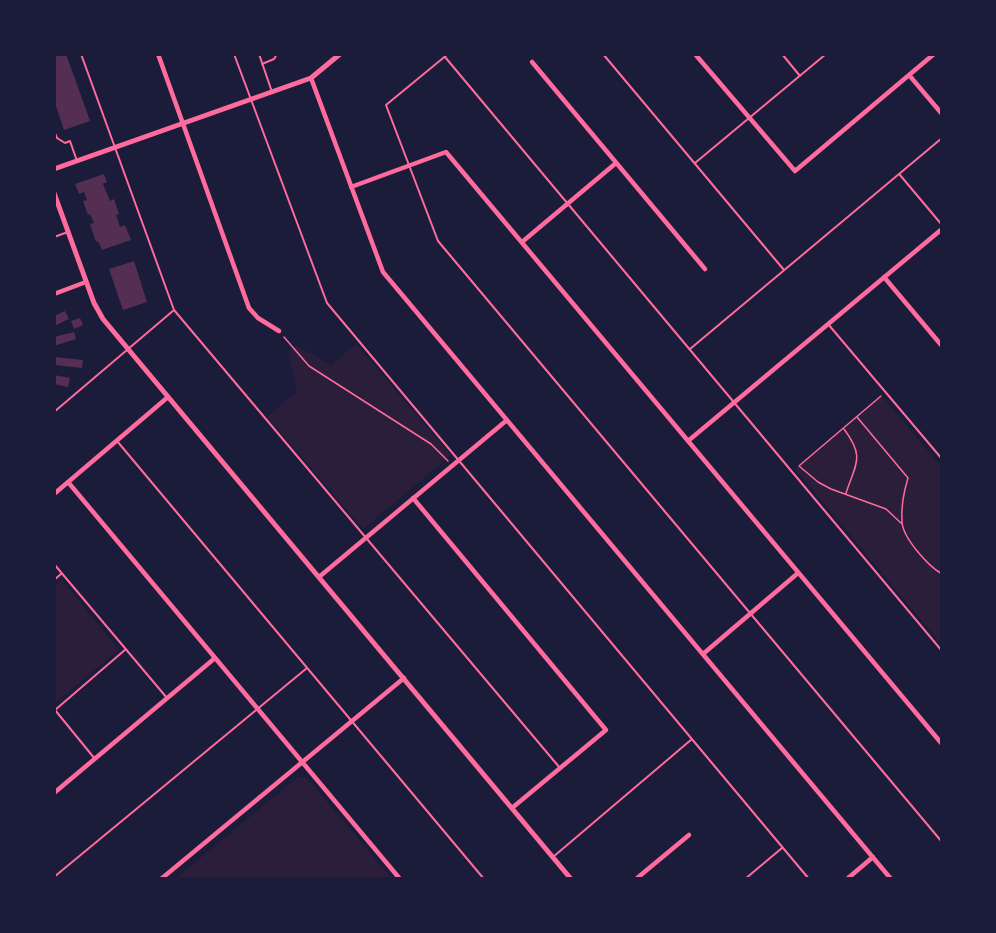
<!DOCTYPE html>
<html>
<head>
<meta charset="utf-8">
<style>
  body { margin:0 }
  #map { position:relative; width:996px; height:933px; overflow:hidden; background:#1b1b3a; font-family:Lora,serif }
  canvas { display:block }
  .frame { position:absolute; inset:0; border:56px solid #1b1b3a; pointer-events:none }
</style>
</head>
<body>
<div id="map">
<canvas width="996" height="933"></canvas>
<div class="frame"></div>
</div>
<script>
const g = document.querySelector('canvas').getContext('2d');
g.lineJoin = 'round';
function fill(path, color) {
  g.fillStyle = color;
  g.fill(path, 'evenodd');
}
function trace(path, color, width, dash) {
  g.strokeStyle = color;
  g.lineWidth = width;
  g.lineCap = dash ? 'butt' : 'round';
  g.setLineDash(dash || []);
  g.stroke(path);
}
fill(new Path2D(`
  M356,344L451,455L363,529L267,417L297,391L288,352L296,345L331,365Z
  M882,396L942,468V645L795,469Z
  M62,580L119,650L55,703L54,587Z
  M298,777L307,778L392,879H175Z`), '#2a1e3b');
fill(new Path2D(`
  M54,54H66L90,121L64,130L54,100Z
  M104,174L107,182L103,184L110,201L114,199L119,214L116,215L120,227L125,225L131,240L102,250L98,241L96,242L90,224L94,223L90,214L88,215L83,201L87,200L84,192L79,194L75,184Z
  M134,261L147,302L123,310L109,269Z
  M65,311L69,319L54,326V316Z
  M80,318L83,325L74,329L71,321Z
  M74,332L76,339L54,346V337Z
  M55,357L83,360L82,368L55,365Z
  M54,375L70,378L68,387L54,384Z`), '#542f53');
trace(new Path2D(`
  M284,337L309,366L431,444L448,461
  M857,417L908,478C904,491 901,508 902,522C903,538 928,566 942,574
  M844,429C865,457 856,463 846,493
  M800,465L881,396
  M799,466L818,482L831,489L886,509L901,523`), '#ff6b9d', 1.5);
trace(new Path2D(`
  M81,54L174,310L560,768
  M234,54L327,303L809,879
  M259,54L272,92
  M448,54L386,105L438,241L942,842
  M603,54L784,270
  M782,54L800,76
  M445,57L942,651
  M262,64L274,59L277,54
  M54,131L57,138L65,143L70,141L77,161
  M695,163L826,54
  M900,175L942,225
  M54,237L68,232
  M828,324L942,459
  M690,349L942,138
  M54,412L174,310
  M117,441L484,879
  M54,564L167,698
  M54,580L61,574
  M55,710L126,649
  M55,710L95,759
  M553,857L692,739
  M54,877L307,668
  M745,879L782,848`), '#ff6b9d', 2);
trace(new Path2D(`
  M158,54L249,308L258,318L279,331
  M695,54L795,171L934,54
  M532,62L705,269
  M909,75L942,114
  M311,78L383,272L891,879
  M351,187L446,152L942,744
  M522,242L616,163
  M884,277L942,346
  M54,294L86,282
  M688,441L942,229
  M68,482L400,879
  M54,494L168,397
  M413,498L606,730L512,808
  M319,577L507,420
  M703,654L798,573
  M54,793L215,658
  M161,879L404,678
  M636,879L689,835
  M847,879L873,857`), '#ff6b9d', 4.5);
trace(new Path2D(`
  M54,169L311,78L340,54
  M54,193L94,303L103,319L571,879`), '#ff6b9d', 5);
</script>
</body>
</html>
